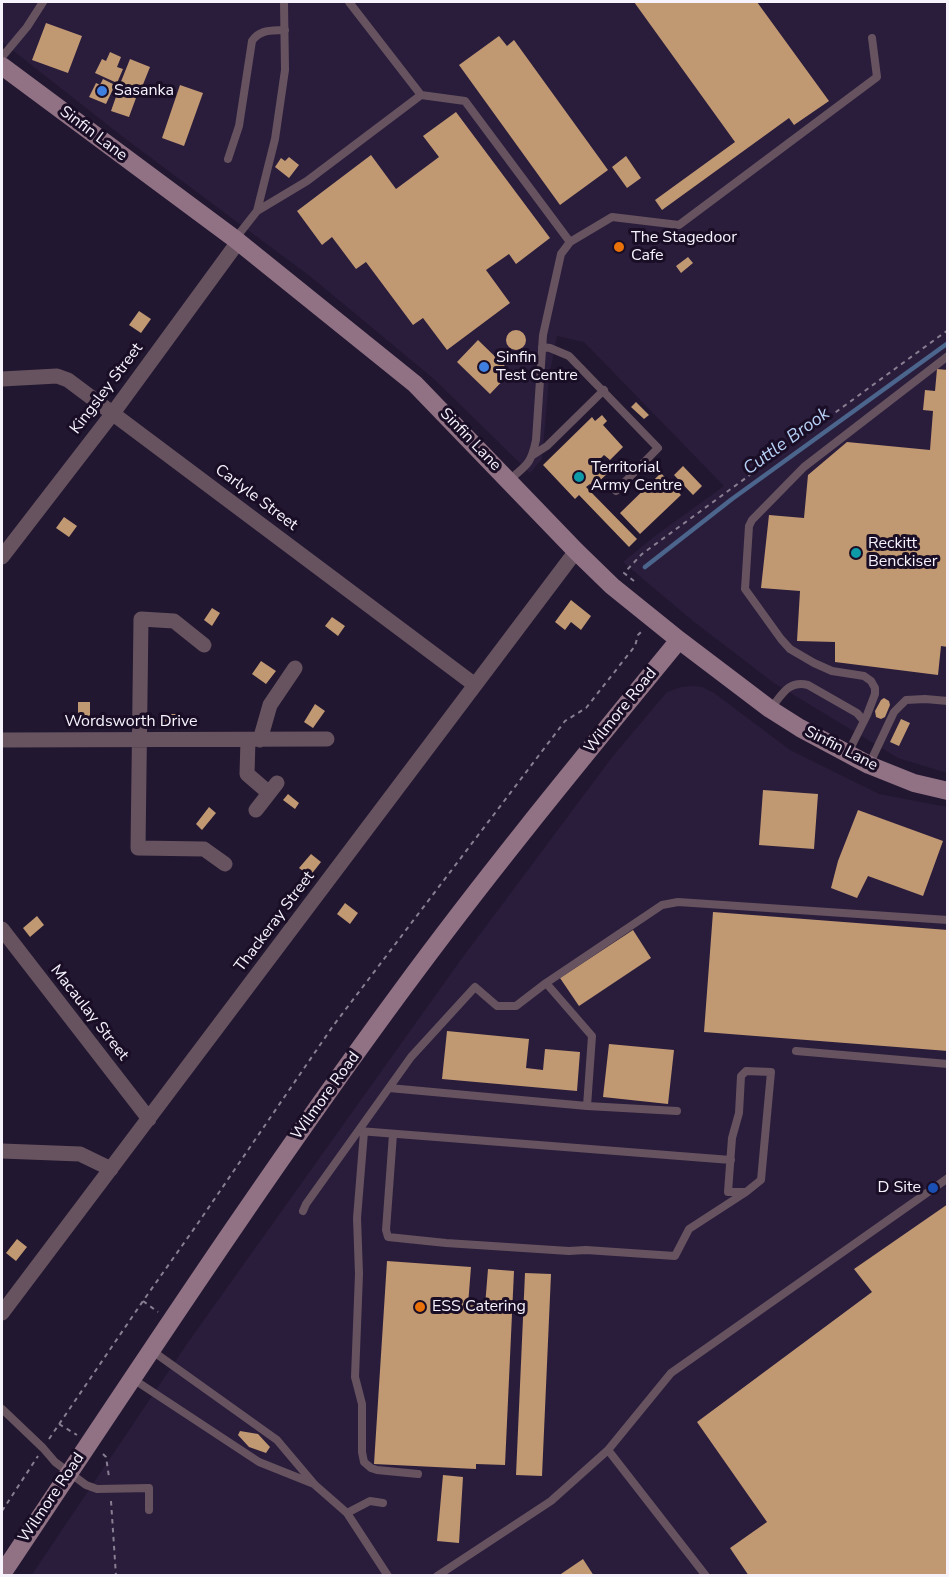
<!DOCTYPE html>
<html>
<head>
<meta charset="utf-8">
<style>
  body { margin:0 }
  #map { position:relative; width:949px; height:1577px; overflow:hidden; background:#221730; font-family:"Nunito Sans",sans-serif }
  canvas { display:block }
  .frame { position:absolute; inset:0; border:3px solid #f6f3fd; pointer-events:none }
</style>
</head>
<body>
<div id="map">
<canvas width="949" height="1577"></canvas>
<div class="frame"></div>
</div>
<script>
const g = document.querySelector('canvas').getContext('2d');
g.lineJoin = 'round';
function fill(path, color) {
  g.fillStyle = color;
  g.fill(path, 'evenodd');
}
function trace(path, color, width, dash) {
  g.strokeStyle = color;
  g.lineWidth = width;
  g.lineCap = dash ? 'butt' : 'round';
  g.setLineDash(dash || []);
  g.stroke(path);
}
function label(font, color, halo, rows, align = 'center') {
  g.font = font + ' "Nunito Sans",sans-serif';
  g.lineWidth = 6;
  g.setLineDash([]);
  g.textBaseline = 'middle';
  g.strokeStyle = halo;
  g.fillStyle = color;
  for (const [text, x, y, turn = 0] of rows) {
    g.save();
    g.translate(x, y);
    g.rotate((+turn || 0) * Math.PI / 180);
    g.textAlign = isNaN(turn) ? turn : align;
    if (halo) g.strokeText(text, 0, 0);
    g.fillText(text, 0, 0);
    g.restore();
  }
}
fill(new Path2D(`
  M2,2H947V773L898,758L774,683L693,621L623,562L655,536L724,486L584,342L557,336L549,377L542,459L530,473L434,379L311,277L127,140L2,42Z
  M694,686L702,687L714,693L790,750L879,794L947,807V1575L31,1576L189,1341L460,961L613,756L667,692L681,687Z`), '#2a1d3c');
trace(new Path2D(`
  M645,567L732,499L948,343`), '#4b658c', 4.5);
fill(new Path2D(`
  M634,2H757L829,101L794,125L789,118L662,210L655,200L735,142Z
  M46,23L82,36L68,73L32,60Z
  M499,36L507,46L514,40L608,170L560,205L459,65Z
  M110,52L121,57L117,67L123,69L117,83L95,73L102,59L106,61Z
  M130,59L150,67L140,92L120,84Z
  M103,79L115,85L106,104L89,97L96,83L100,85Z
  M180,85L203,93L184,146L162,138Z
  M118,91L136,98L129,117L111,111Z
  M456,112L550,238L516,264L509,254L486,270L510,303L447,350L423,318L413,325L366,262L356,269L332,237L322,245L297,211L371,155L396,189L439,157L423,136Z
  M626,156L641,178L627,188L612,167Z
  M289,157L299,165L289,178L275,167L281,158L285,161Z
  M688,257L693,263L681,273L676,266Z
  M139,311L151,319L141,333L129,325Z
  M506 340a10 10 0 1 1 20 0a10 10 0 1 1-20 0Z
  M478,340L511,372L490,394L457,362Z
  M937,369L948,370V647L941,646L938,675L835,662V642L797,641L800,591L761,588L769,515L804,518L808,475L847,442L930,450L933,411L923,410L925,390L935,391Z
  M636,402L649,415L644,419L631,407Z
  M602,415L607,421L603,425L623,447L610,460L604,455L599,460L610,471L593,487L590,484L586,487L637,539L629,547L579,495L575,499L543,465L592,417L595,421Z
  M683,466L702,486L693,495L674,475Z
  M661,473L681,495L640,534L620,513Z
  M64,517L77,526L69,537L56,528Z
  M571,600L591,616L581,630L571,622L565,630L555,622Z
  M212,608L220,613L212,626L204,620Z
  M332,617L345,626L338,636L325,626Z
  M261,661L276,671L266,684L252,674Z
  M884,698L889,701L890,705L885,717L881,719L876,717L875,711L881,700Z
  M78,702H90V720H78Z
  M315,704L325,711L313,728L304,722Z
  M160,714H179V722L161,723Z
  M901,719L910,723L899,746L890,742Z
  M763,790L818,794L814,849L759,845Z
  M288,794L299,803L295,809L283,800Z
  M209,807L216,813L202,830L196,824Z
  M858,810L943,841L923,896L868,876L857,898L831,888L838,861Z
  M311,854L321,862L310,876L299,868Z
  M345,903L358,913L350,924L337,914Z
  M713,912L948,930V1051L704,1032Z
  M37,916L44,925L30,937L23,928Z
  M633,930L651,958L579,1006L560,978Z
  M447,1031L529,1039L526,1068L543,1070L545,1049L580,1052L577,1091L442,1079Z
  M609,1044L674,1050L668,1104L603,1097Z
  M948,1204V1576H749L730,1548L767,1522L697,1422L872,1292L854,1269Z
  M17,1239L27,1247L16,1261L6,1253Z
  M387,1261L471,1267L468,1305L485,1306L488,1269L514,1271L505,1465L476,1464V1469L374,1464Z
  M525,1273L551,1274L542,1476L516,1475Z
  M240,1431L258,1434L270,1447L266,1453L249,1447L238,1435Z
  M443,1475L463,1477L459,1543L437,1541Z
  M583,1559L594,1576H558Z`), '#c09872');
trace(new Path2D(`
  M634,581L624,573L642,554L948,330
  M143,1301L158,1312
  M59,1424L77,1435
  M49,1439L143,1301L196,1226L333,1026L565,721L586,708L635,646L638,635L642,631
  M103,1454L106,1457L109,1477
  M111,1501L116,1576
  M2,1511L38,1456`), '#877f91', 2, [4.5, 4.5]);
trace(new Path2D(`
  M349,2L421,95
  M2,57L27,27L43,2
  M228,159L239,126L252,41C260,29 271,31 285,30
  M257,211L275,139L285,70L284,2
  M235,239L257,211L307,181L421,95L465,101L570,242
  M542,347L550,348L569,356L658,448L616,491
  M533,455L547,446L604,390
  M509,480C527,465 531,464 536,440L543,335L561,254L570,242L612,217L679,225L877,77L872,38
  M771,708C782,695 788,680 808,685L857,713L864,721
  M848,753L867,715L875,694V688L871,681L864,676L832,671L814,663L790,649L781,639L745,589L749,526L752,520L804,467L948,356
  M869,765L894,712L906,700L925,699L948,701
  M546,983L592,1036L587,1106
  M796,1051L948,1064
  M746,1071L771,1072L761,1180L746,1192H728L732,1138L739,1113L741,1076Z
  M389,1088L587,1106L677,1111
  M359,1131L731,1160
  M364,1132L357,1218L359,1274L355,1377L362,1404V1452L364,1462L371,1468L377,1470L418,1474
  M393,1134L386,1230L388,1237L446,1243L569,1251L586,1250L675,1256L689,1229L746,1192
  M303,1211L306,1204L411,1057L475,987L497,1006H516L546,983L662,905L678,902L948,920
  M151,1350L277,1440L315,1485L347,1513L388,1576
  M133,1379L259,1462L314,1484
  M2,1409L43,1448L55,1462L86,1485L97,1489L149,1488V1510
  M608,1450L706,1576
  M347,1513L370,1501L383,1503
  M437,1576L551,1501L608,1450L671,1373L948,1178`), '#67535f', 8);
trace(new Path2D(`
  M2,379L57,376L68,380L475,685
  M2,557L113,413L238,242
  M204,645L174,621L141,619L138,848L204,849L225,864
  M2,740L327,739
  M248,740L247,774L269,793
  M260,740L270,705L295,668
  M256,810L277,783
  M2,929L149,1119
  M2,1151L80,1154L111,1169
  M2,1313L576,551`), '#67535f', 15);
trace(new Path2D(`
  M2,66L235,239L415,384L576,551L612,586L679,640L770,709L800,728L869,765L914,783L948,791
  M2,1574C133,1378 262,1180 402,990C490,870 585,755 679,640`), '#917285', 18);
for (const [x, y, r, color] of [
  [102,91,6,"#3f7fe0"],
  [619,247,6,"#e8710a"],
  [484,367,6,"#3f7fe0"],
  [579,477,6,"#0f9aa8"],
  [856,553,6,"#0f9aa8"],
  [933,1188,6,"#1a4fb4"],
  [420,1307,6,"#e8710a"]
]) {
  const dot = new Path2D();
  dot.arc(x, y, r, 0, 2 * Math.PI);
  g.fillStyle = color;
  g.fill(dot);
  trace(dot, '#190e26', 2);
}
label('16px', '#f6f3fd', '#190e26', [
  ["Sasanka",114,91],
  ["The Stagedoor",631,238],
  ["Cafe",631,256],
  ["Sinfin",496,358],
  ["Test Centre",496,376],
  ["Territorial",591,468],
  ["Army Centre",591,486],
  ["Reckitt",868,544],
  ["Benckiser",868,562],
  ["D Site",921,1188,"right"],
  ["ESS Catering",432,1307]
], 'left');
label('16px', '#f6f3fd', '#190e26', [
  ["Sinfin Lane",93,134,37],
  ["Kingsley Street",107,389,-53],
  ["Sinfin Lane",470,440,46],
  ["Carlyle Street",256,498,37],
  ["Wilmore Road",621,711,-51],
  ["Wordsworth Drive",131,722],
  ["Sinfin Lane",841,749,27],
  ["Thackeray Street",275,922,-53],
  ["Macaulay Street",89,1013,52],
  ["Wilmore Road",326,1096,-54],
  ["Wilmore Road",52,1498,-56]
]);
label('italic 18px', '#b7d0f6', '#190e26', [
  ["Cuttle Brook",787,442,-36]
]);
</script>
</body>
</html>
